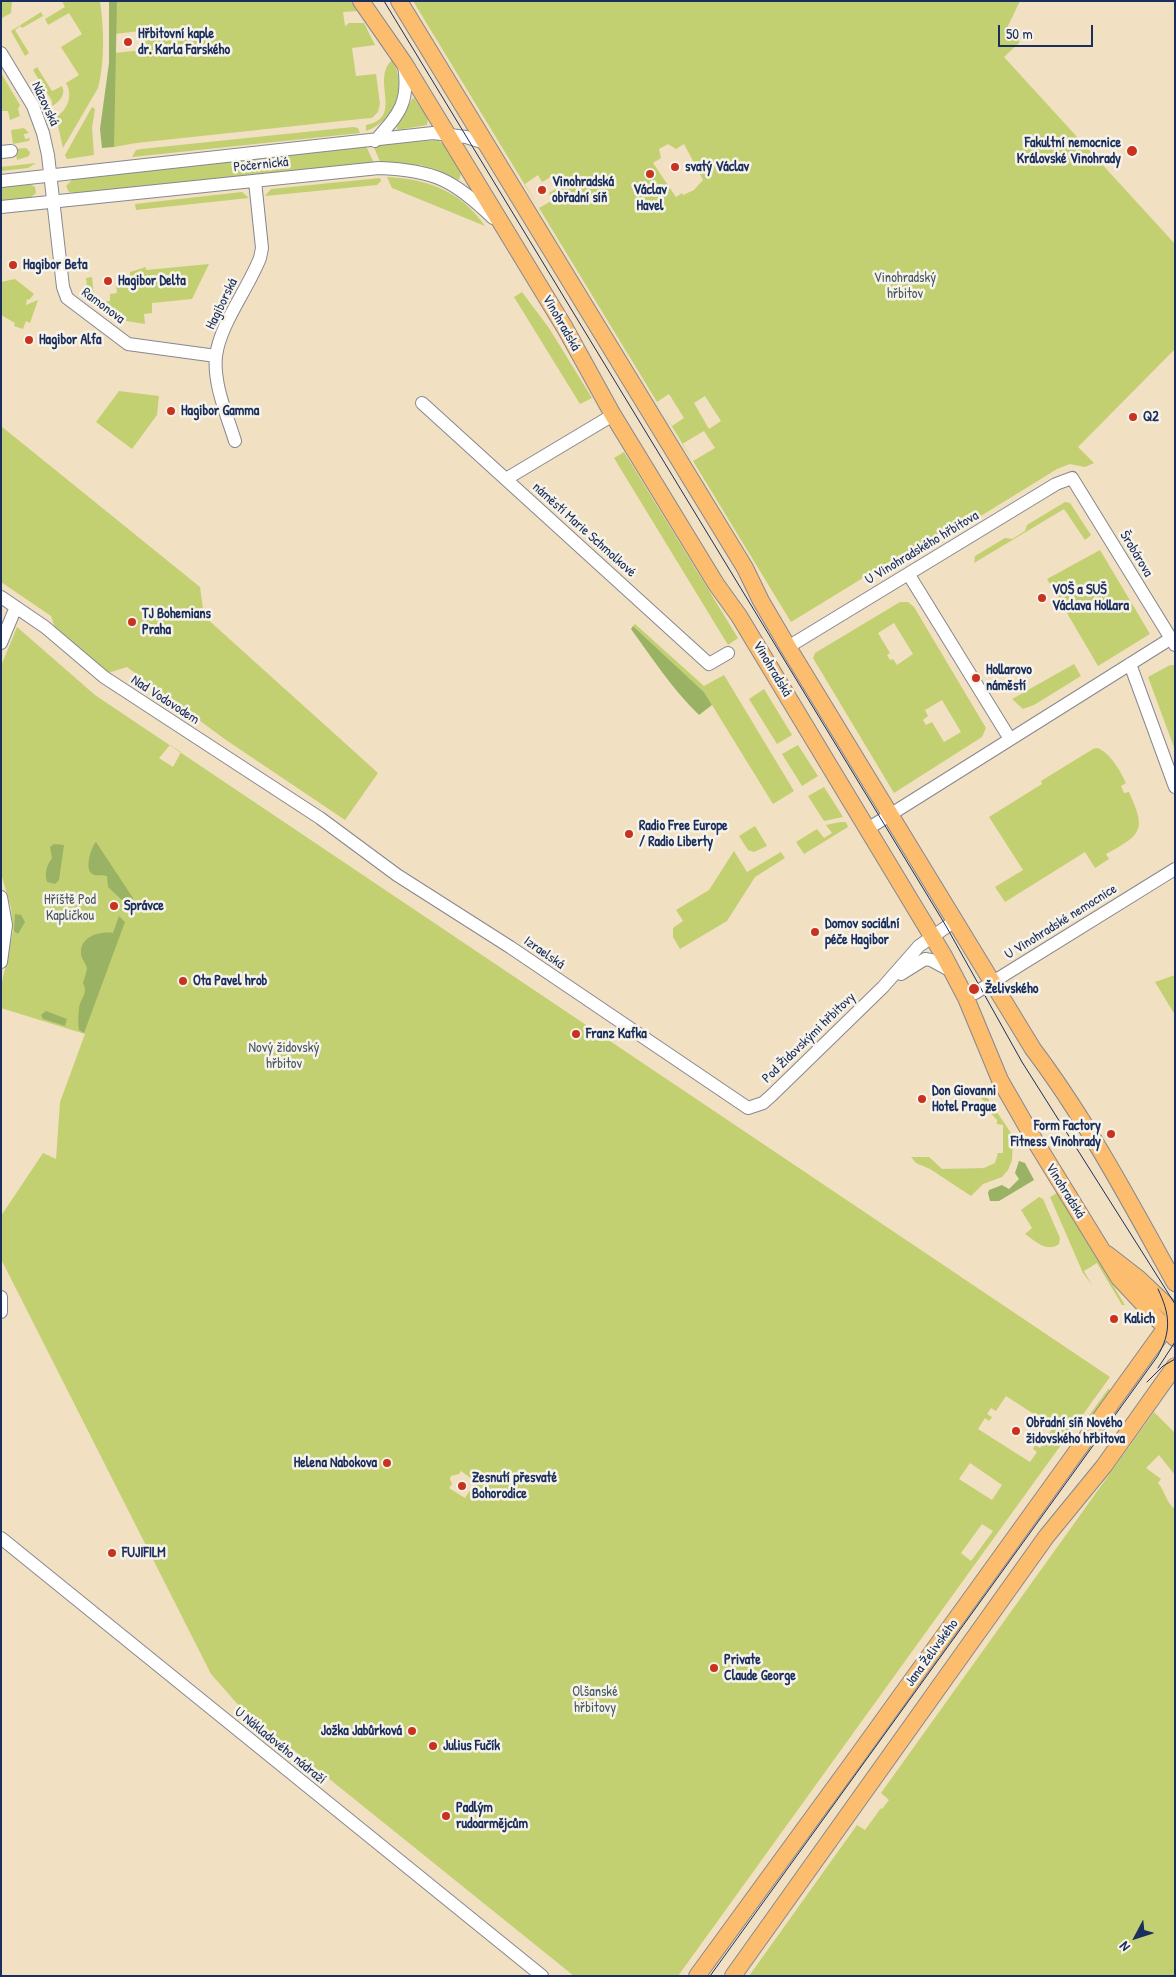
<!DOCTYPE html>
<html>
<head>
<meta charset="utf-8">
<style>
  body { margin:0 }
  #map { position:relative; width:1176px; height:1977px; overflow:hidden; background:#f1e0c2; font-family:"Patrick Hand",sans-serif }
  canvas { display:block }
  .frame { position:absolute; inset:0; border:2px solid #1b2f5e; pointer-events:none }
  .north { position:absolute; left:1111px; top:1912px; width:50px; height:50px; -webkit-text-stroke:4px #f7f3e8; paint-order:stroke; rotate:230deg; font-size:14px; font-weight:700; line-height:20px; text-align:center; color:#1b2f5e }
  .north::after { content:''; display:block; margin:auto; width:18px; height:22px; background:#1b2f5e; clip-path:polygon(50% 0,100% 100%,50% 72%,0 100%) }
  .scale { position:absolute; left:998px; top:25px; width:95px; height:22px; box-sizing:border-box; border:2px solid #1b2f5e; border-top:0; padding-left:6px; font-size:15px; line-height:18px; white-space:nowrap; color:#1b2f5e; -webkit-text-stroke:4px #f7f3e8; paint-order:stroke }
</style>
</head>
<body>
<div id="map">
<canvas width="1176" height="1977"></canvas>
<div class="frame"></div>
<div class="north">N</div>
<div class="scale">50 m</div>
</div>
<script>
const g = document.querySelector('canvas').getContext('2d');
g.lineJoin = 'round';
function fill(path, color) {
  g.fillStyle = color;
  g.fill(path, 'evenodd');
}
function trace(path, color, width, dash) {
  g.strokeStyle = color;
  g.lineWidth = width;
  g.lineCap = dash ? 'butt' : 'round';
  g.setLineDash(dash || []);
  g.stroke(path);
}
function label(font, color, halo, rows, align = 'center') {
  g.font = font + ' "Patrick Hand",sans-serif';
  g.lineWidth = 5;
  g.setLineDash([]);
  g.textBaseline = 'middle';
  g.strokeStyle = halo;
  g.fillStyle = color;
  for (const [text, x, y, turn = 0] of rows) {
    g.save();
    g.translate(x, y);
    g.rotate((+turn || 0) * Math.PI / 180);
    g.textAlign = isNaN(turn) ? turn : align;
    if (halo) g.strokeText(text, 0, 0);
    g.fillText(text, 0, 0);
    g.restore();
  }
}
fill(new Path2D(`
  M1,1H12L11,13L2,18Z
  M62,1H100C104,29 105,61 98,88L63,148L56,117C68,110 73,95 66,83L79,75L61,47L82,34L69,13L48,25L45,19L65,7Z
  M117,1H351L357,11L343,12L345,26L349,23H364L375,45L352,48L356,76L376,74L380,104L378,112L372,118L360,119L136,143L114,147V53L143,50L140,31L115,34Z
  M413,1H1020L1007,28L1020,42L1004,57L1175,244V349L1078,447L1094,463L1085,467L1070,464L1057,469L924,551L917,553L907,551L791,622ZM668,144L676,149L684,144L703,180L694,190L683,195L682,193L676,197L653,163L661,158L659,149ZM538,175L542,182L554,175H558L562,182L560,184L561,186L549,193L553,200L539,208L525,184ZM669,394L684,418L672,426L657,402ZM705,396L721,421L709,429L694,403ZM704,431L715,448L693,461L682,444Z
  M41,12L43,16L22,28L20,26L15,30L29,53L25,56L11,31Z
  M392,60C408,87 396,120 366,131V125C405,118 370,80 392,60Z
  M37,67L52,91L62,86C66,94 60,102 52,106V101L33,70Z
  M1,73L20,105L18,109L20,116L10,120L8,111H1Z
  M414,98L428,118L427,125L397,130V126L412,99Z
  M92,107L95,109L92,128L94,155L67,159L65,155Z
  M353,127L358,128L360,133L132,157L136,150L141,149Z
  M24,128L29,133L24,134L25,139L30,138L29,141L13,144L11,130Z
  M438,140L444,145L461,173L459,180L421,165L381,164L373,145Z
  M366,146L374,163L78,194L69,192L66,186L73,179Z
  M26,148L30,152L29,156L17,160L15,149Z
  M36,163L28,168L1,171V167Z
  M387,177C428,179 461,191 485,226L392,188Z
  M380,178L381,181L377,185L265,196L271,189Z
  M30,184L35,187L36,193L30,198L1,203V185Z
  M242,192L249,198L136,210L135,204Z
  M209,264L192,299L152,303V313L144,314L145,324L114,319L113,314L104,313L89,302L86,278L92,277L94,298L100,302L110,301V294L117,293L116,285H124L123,277L130,276V272L146,267V270Z
  M15,279L34,294L29,300L27,299L26,305L38,300L30,323L26,321L23,329L14,326L15,323L1,315V282Z
  M522,292L549,328L592,398L580,404L514,297Z
  M119,391L159,396L157,415L132,449L96,422Z
  M1,426L200,587L204,616L378,773L345,820L226,740L127,667L108,673L55,628L51,616L1,582Z
  M624,452L738,638L728,645L614,458Z
  M1065,502L1070,503L1091,535L1085,540L1064,509L974,563L975,556L1005,538L1012,539L1025,531L1027,525Z
  M1100,550L1150,634L1098,666L1047,579Z
  M900,602H908L914,607L986,728L982,737L894,793L813,658L815,653ZM894,623L913,654L897,665L893,659L890,660L887,655L890,653L878,633ZM942,700L961,732L944,742L932,722L926,725L923,720L928,716L925,710Z
  M635,624L704,686L724,675L794,791L773,804L704,692L633,626Z
  M17,627L95,695L1110,1377L678,1976H574L240,1707L211,1674L1,1259V1216L43,1153L56,1159L60,1102L85,1034L1,1008V987L13,931L11,908L1,873V666ZM170,745L181,752L173,767L159,758ZM1006,1396L1049,1424L1047,1426L1052,1429L1048,1435L1043,1433L1039,1439L1044,1442L1040,1448L1035,1445L1033,1449L1037,1452L1030,1462L978,1429L985,1418L989,1421L992,1417L987,1414L991,1408L996,1411ZM970,1463L1002,1485L992,1500L959,1479ZM461,1471L476,1482L465,1498L449,1488L452,1484L450,1479L451,1476L459,1474ZM982,1524L993,1531L971,1561L961,1553Z
  M1074,664L1081,676L1034,705L1023,709L1012,699Z
  M1170,665H1175V750L1148,677Z
  M764,689L792,735L777,744L749,699Z
  M798,745L818,776L802,786L782,754Z
  M1097,748C1109,751 1121,772 1126,783L1121,786L1124,793L1129,792C1146,830 1143,834 1106,854L1109,859L1095,868L1085,852L1005,902L995,887L1023,870L989,817L1042,784L1041,781L1093,749Z
  M824,787L843,817L824,821L808,796Z
  M840,822H846L848,827L804,854L796,842L817,829L824,838L832,833L826,825Z
  M755,826L767,846L754,852L748,850L739,836Z
  M734,851L747,872L781,852L785,858L755,877L727,921L680,949L673,937V928L683,921L676,910L709,890Z
  M1175,975V1015L1155,982Z
  M982,1090L1013,1136L1012,1160L1008,1170L1002,1177L983,1184L971,1196L930,1169L916,1163L911,1157H929L942,1169L984,1168L995,1163L998,1153H1003V1125L997,1124V1120L985,1107V1102L979,1096Z
  M1057,1193L1125,1305H1122L1097,1263L1084,1271L1092,1285L1083,1273L1050,1197Z
  M1039,1197L1043,1199L1060,1238L1059,1244C1047,1253 1035,1241 1025,1234L1032,1228L1021,1210Z
  M1108,1389L1111,1390L1082,1430L1080,1428Z
  M1154,1412L1175,1433V1475L1159,1455L1146,1468L1161,1479L1158,1483C1165,1491 1167,1504 1175,1509V1976H749L857,1825L865,1830L881,1808L882,1809L889,1800L881,1793Z`), '#c3d071');
fill(new Path2D(`
  M109,1H117L114,147L102,148L100,129L109,63Z
  M633,626L704,692L712,705L699,715C672,689 653,659 631,629Z
  M96,842L133,898L131,902H124L108,887L107,876C102,874 95,877 91,873C85,867 91,847 96,842Z
  M54,844L64,845L59,880L55,884L47,882C44,873 47,865 52,858L50,847Z
  M15,914L21,915L25,922L18,934L14,931Z
  M119,916L125,922L84,1033L79,1030C78,1023 78,1016 79,1010C79,999 89,994 83,983C84,979 87,971 87,968C86,963 81,959 81,953C80,936 101,931 113,933Z
  M46,1011L67,1019L65,1026L43,1019L41,1015Z
  M1019,1161L1025,1163L1034,1180L999,1201H990L988,1193L989,1190L1002,1185L1009,1189L1019,1179L1015,1173Z`), '#9ab263');
const minor = new Path2D(`
  M1,53L33,106L43,133L48,155L63,287L67,298L128,344L216,356
  M375,141C399,114 410,103 404,65
  M1,152L11,151
  M1,181L433,133L466,137L485,143
  M1,207L379,168C434,170 454,180 493,218
  M422,403L709,664L728,653
  M235,441C227,415 213,384 216,356C220,324 248,289 260,258L262,248L255,181
  M506,479L613,415
  M909,575L1010,739
  M1,597L45,627L104,677L320,818L397,875L510,947L748,1108L763,1103L772,1095L883,987L919,946L955,921
  M1,643L16,607
  M788,647L1056,484L1072,478L1175,645
  M1130,664L1175,787
  M869,828L1170,639
  M1,897L6,925L1,962
  M901,974L925,959L931,960L953,972
  M962,990L975,993L1175,869
  M1,1297V1312
  M1,1538L542,1976`);
const major = new Path2D(`
  M361,1L404,63L565,328L613,415L716,584L739,616L944,956L966,998L1000,1080L1035,1141L1119,1278L1175,1338
  M399,1L745,568L761,601L788,647L1033,1049C1088,1122 1131,1204 1175,1283
  M1107,1254L1138,1278L1175,1313
  M697,1976L853,1762L1175,1315
  M733,1976L1046,1537L1104,1466L1175,1366`);
trace(minor, '#868890', 14);
trace(major, '#868890', 18);
trace(minor, '#fff', 12);
trace(major, '#fcbd6f', 16);
trace(new Path2D(`
  M384,1L946,926L1022,1062L1175,1304
  M1158,1368L1175,1342
  M1147,1382L1163,1366L1175,1359
  M710,1976L1157,1357C1172,1332 1170,1314 1158,1289`), '#1b2f5e', 1);
for (const [x, y, r, color] of [
  [128,42,5,"#c8321e"],
  [1132,151,6,"#c8321e"],
  [675,167,5,"#c8321e"],
  [650,174,5,"#c8321e"],
  [542,190,5,"#c8321e"],
  [13,265,5,"#c8321e"],
  [108,281,5,"#c8321e"],
  [29,340,5,"#c8321e"],
  [171,411,5,"#c8321e"],
  [1133,417,5,"#c8321e"],
  [1042,598,5,"#c8321e"],
  [132,622,5,"#c8321e"],
  [976,678,5,"#c8321e"],
  [629,834,5,"#c8321e"],
  [114,906,5,"#c8321e"],
  [815,932,5,"#c8321e"],
  [183,981,5,"#c8321e"],
  [974,989,6,"#c8321e"],
  [576,1034,5,"#c8321e"],
  [922,1099,5,"#c8321e"],
  [1111,1134,5,"#c8321e"],
  [1114,1319,5,"#c8321e"],
  [1016,1431,5,"#c8321e"],
  [387,1463,5,"#c8321e"],
  [462,1486,5,"#c8321e"],
  [112,1553,5,"#c8321e"],
  [714,1668,5,"#c8321e"],
  [412,1731,5,"#c8321e"],
  [433,1746,5,"#c8321e"],
  [446,1816,5,"#c8321e"]
]) {
  const dot = new Path2D();
  dot.arc(x, y, r, 0, 2 * Math.PI);
  g.fillStyle = color;
  g.fill(dot);
  trace(dot, '#f7f3e8', 2);
}
label('bold 14px', '#1b2f5e', '#f7f3e8', [
  ["Hřbitovní kaple",138,34],
  ["dr. Karla Farského",138,50],
  ["Fakultní nemocnice",1121,143,"right"],
  ["Královské Vinohrady",1121,159,"right"],
  ["svatý Václav",685,167],
  ["Vinohradská",552,182],
  ["obřadní síň",552,198],
  ["Václav",650,190,"center"],
  ["Havel",650,206,"center"],
  ["Hagibor Beta",23,265],
  ["Hagibor Delta",118,281],
  ["Hagibor Alfa",39,340],
  ["Hagibor Gamma",181,411],
  ["Q2",1143,417],
  ["VOŠ a SUŠ",1052,590],
  ["Václava Hollara",1052,606],
  ["TJ Bohemians",142,614],
  ["Praha",142,630],
  ["Hollarovo",986,670],
  ["náměstí",986,686],
  ["Radio Free Europe",639,826],
  ["/ Radio Liberty",639,842],
  ["Správce",124,906],
  ["Domov sociální",825,924],
  ["péče Hagibor",825,940],
  ["Ota Pavel hrob",193,981],
  ["Želivského",985,989],
  ["Franz Kafka",586,1034],
  ["Don Giovanni",932,1091],
  ["Hotel Prague",932,1107],
  ["Form Factory",1101,1126,"right"],
  ["Fitness Vinohrady",1101,1142,"right"],
  ["Kalich",1124,1319],
  ["Obřadní síň Nového",1026,1423],
  ["židovského hřbitova",1026,1439],
  ["Helena Nabokova",377,1463,"right"],
  ["Zesnutí přesvaté",472,1478],
  ["Bohorodice",472,1494],
  ["FUJIFILM",122,1553],
  ["Private",724,1660],
  ["Claude George",724,1676],
  ["Jožka Jabůrková",402,1731,"right"],
  ["Julius Fučík",443,1746],
  ["Padlým",456,1808],
  ["rudoarmějcům",456,1824]
], 'left');
label('14px', '#1b2f5e', '#f7f3e8', [
  ["Názovská",45,104,65],
  ["Počernická",261,165,-6],
  ["Hagiborská",222,304,-64],
  ["Ramonova",103,306,37],
  ["Vinohradská",561,323,60],
  ["náměstí Marie Schmolkové",584,530,42],
  ["U Vinohradského hřbitova",922,548,-31],
  ["Šrobárova",1136,554,59],
  ["Vinohradská",772,669,59],
  ["Nad Vodovodem",165,700,33],
  ["U Vinohradské nemocnice",1061,922,-32],
  ["Izraelská",544,953,35],
  ["Pod Židovskými hřbitovy",809,1038,-44],
  ["Vinohradská",1065,1191,58],
  ["Jana Želivského",932,1653,-54],
  ["U Nákladového nádraží",280,1746,39]
]);
label('14px', '#455763', '#f7f3e8', [
  ["Vinohradský",905,278],
  ["hřbitov",905,294],
  ["Hříště Pod",70,900],
  ["Kapličkou",70,916],
  ["Nový židovský",284,1048],
  ["hřbitov",284,1064],
  ["Olšanské",595,1692],
  ["hřbitovy",595,1708]
]);
</script>
</body>
</html>
